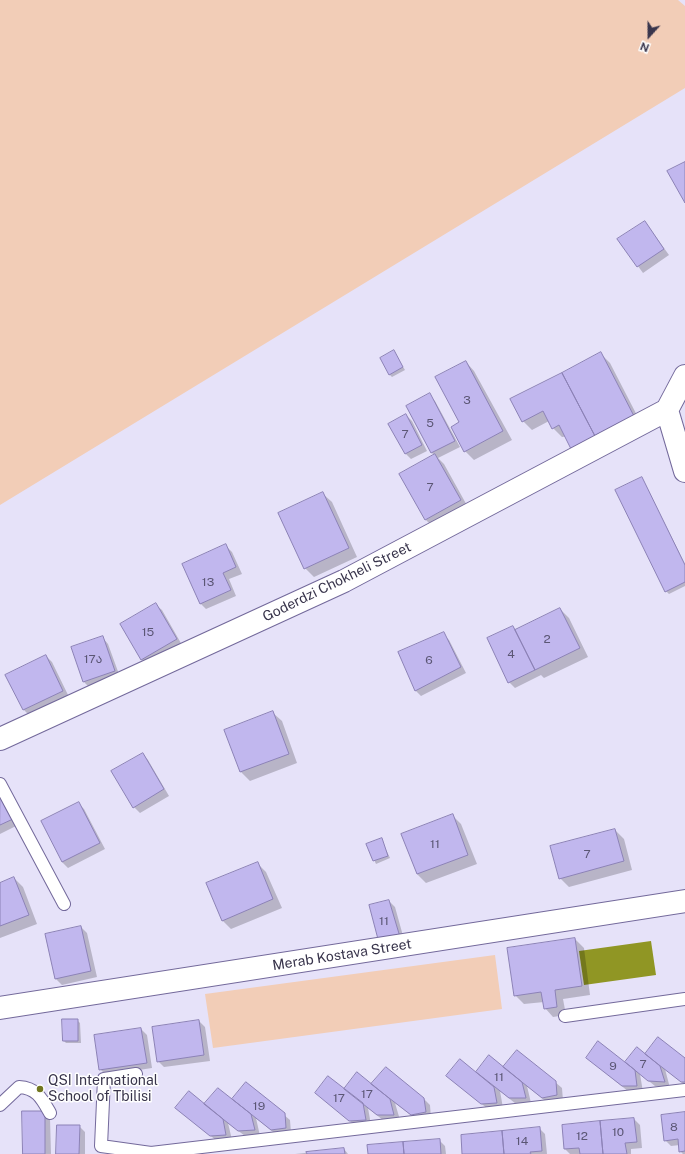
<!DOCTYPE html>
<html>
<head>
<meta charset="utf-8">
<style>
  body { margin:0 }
  #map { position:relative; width:685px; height:1154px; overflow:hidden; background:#e6e2f9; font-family:"Public Sans",sans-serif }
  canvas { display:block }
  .north { position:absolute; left:629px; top:16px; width:40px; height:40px; -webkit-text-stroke:3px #fff; paint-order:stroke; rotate:201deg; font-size:11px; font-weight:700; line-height:16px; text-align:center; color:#39354c }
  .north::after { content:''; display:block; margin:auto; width:14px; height:18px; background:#39354c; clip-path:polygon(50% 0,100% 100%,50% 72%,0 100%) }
</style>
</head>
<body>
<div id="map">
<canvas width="685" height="1154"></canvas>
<div class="north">N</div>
</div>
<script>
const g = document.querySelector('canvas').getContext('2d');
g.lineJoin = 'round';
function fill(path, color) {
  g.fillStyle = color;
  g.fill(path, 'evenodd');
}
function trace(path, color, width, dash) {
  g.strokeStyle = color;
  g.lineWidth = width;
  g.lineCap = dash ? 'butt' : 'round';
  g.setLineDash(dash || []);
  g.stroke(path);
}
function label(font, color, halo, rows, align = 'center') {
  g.font = font + ' "Public Sans","Noto Sans Georgian",sans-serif';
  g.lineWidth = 3;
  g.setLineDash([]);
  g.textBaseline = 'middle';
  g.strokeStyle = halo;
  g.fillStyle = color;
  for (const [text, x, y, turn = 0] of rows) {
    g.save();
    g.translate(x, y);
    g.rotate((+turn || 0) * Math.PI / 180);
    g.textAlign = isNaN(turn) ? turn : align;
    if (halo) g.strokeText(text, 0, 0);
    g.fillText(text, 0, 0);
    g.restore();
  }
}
fill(new Path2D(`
  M0,0H678L685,6V88L0,505Z
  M495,955L502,1009L213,1048L205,994Z`), '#f2cdb7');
fill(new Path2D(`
  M651,941L656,975L584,985L579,951Z`), '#909624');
fill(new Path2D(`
  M645,222L669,255L643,273L619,240Z
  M394,352L405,370L392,377L389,374Z
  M601,354L610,363L643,427L562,437L553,428L549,421L532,430L523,421Z
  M466,362L474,371L512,440L474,460L465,451L460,423Z
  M429,395L435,401L460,447L438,458L444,464L469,509L434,528L425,519L434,455L432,453Z
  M406,415L412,421L427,451L411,459L405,453Z
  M642,478L685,564V586L669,594L666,591Z
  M323,494L332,502L357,557L314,577L305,568Z
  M226,546L232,552L242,574L229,579L236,596L206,609L200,603Z
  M156,605L162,610L182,645L147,665L142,660Z
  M560,609L569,618L588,657L544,678L541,675L515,688L509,682L513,627L516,630Z
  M443,634L449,640L466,673L421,696L415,690Z
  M103,638L108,644L120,677L90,688L84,682Z
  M46,656L52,662L69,697L30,716L24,710L7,675Z
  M273,713L282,721L297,763L250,781L241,772L225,730Z
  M143,754L148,760L169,796L140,813L134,807Z
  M0,791L18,825L0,834Z
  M78,803L84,809L105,849L68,868L62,862Z
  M452,815L461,824L477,864L426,883L417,874L402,834Z
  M615,830L624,839L632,870L569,887L560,878Z
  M381,839L390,858L376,864L367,844Z
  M257,863L266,872L282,908L231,929L222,920Z
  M14,878L23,887L37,924L0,938V884Z
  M389,901L395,907L405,943L386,948Z
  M81,927L87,933L97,977L62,985L56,979Z
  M575,939L584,948L590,995L563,999L566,1015L553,1017L545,1008L544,1002L524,1004L515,995Z
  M77,1020L80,1023L81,1043H66L64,1041Z
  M199,1021L205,1027L210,1061L164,1067L158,1061Z
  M141,1029L147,1035L152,1068L106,1075L100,1069Z
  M637,1049L645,1055L685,1059V1085L665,1069L670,1088L655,1086L640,1074L643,1092H629L587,1058L625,1063Z
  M489,1057L503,1068L555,1082L562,1088L563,1101L549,1104L527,1086L531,1103L516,1104L500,1091L503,1108L488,1109L453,1081L476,1073Z
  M246,1083L290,1120L291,1133L278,1136L256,1118L260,1136H245L228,1123L232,1140L217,1141L176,1108L232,1101Z
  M372,1085L424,1099L430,1105L431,1118L417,1120L395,1103L400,1120L384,1121L368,1108L371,1125L356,1126L322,1098L344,1090Z
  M44,1112L50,1118L51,1154H24Z
  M685,1113V1154H683L680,1151V1145L671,1146L665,1140Z
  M634,1119L640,1125L642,1148L631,1149V1154H570L565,1149L563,1126Z
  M79,1126L85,1132V1154H57Z
  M539,1128L545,1134L547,1154H463Z
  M439,1140L445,1146L446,1154H369Z
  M344,1149L348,1154H295Z`), '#0003');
const building = new Path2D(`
  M685,162V203L667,171Z
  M645,221L664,249L637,267L617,239Z
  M394,350L403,367L389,375L380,358Z
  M601,352L635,418L596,438L562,373Z
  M466,361L503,431L464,452L451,427L459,422L435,377Z
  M562,373L596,438L572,451L559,425L552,429L543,411L522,422L510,399Z
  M430,393L455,441L431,453L406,406Z
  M406,414L422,445L405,454L388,424Z
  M435,454L461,500L425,520L399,474Z
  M642,477L685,565V582L665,592L615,490Z
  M323,492L349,548L304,569L278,513Z
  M226,544L236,567L223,573L231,590L200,604L182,564Z
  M156,603L177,639L141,660L120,624Z
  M560,608L580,648L535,670L515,630Z
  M513,626L535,670L508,683L487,638Z
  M444,632L461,667L415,691L398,652Z
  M103,636L115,671L83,682L71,647Z
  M46,655L63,691L23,710L5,675Z
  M273,711L289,754L240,772L224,730Z
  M143,753L164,789L133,808L111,771Z
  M0,791L13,819L0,825Z
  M79,802L100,843L62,862L41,821Z
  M453,814L468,855L417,874L401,834Z
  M615,829L624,861L559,879L550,846Z
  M382,838L388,856L373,861L366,844Z
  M258,862L273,899L222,921L206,883Z
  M14,877L29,915L0,926V883Z
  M389,900L400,937L379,943L369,905Z
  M81,926L91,971L55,979L45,934Z
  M575,938L582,986L555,990L557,1007L544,1009L541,992L514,996L507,948Z
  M62,1019H78V1041H63Z
  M199,1020L204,1055L157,1062L152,1027Z
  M141,1028L147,1063L99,1070L94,1035Z
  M658,1037L685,1058V1082H681L645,1054Z
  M598,1041L635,1070L637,1086H622L586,1058Z
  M637,1047L660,1066L665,1082L648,1081L625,1062Z
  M517,1050L556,1081L557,1095L542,1098L503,1067Z
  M489,1055L522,1082L526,1098H509L476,1072Z
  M460,1059L494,1087L497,1103L481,1104L446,1076Z
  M386,1067L424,1098L426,1112L411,1115L371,1084Z
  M357,1072L390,1099L394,1115H377L344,1089Z
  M328,1076L363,1103L366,1120L349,1121L315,1093Z
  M246,1082L285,1113L286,1128L271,1130L232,1099Z
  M218,1088L251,1114L255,1130L238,1131L204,1104Z
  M189,1091L223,1119L226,1135L210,1136L175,1108Z
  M22,1111H45V1154H23Z
  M685,1112V1151L679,1152L678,1139L664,1141L661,1115Z
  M634,1118L637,1142L625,1143L627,1154H603L600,1121Z
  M600,1121L603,1154H580L579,1148L564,1149L562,1125Z
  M57,1125H80L79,1154H56Z
  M540,1127L542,1151L530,1152L531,1154H504L502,1131Z
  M502,1131L504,1154H462L461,1135Z
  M440,1139L441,1154H404L403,1142Z
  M403,1142L404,1154H368L367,1145Z
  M344,1148L345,1154H307L306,1152Z`);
fill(building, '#c1b7ee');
trace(building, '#8c82b6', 1);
const service = new Path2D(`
  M0,784L64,904
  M565,1016L685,999
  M136,1074L104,1079L101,1146L151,1153L685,1090
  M0,1105L19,1087C37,1088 42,1099 50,1113`);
const minor = new Path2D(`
  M685,376L667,410L685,471
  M0,739L344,581L667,410
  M0,1008L685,901`);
trace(service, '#73699b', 14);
trace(minor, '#73699b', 24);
trace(service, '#fff', 12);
trace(minor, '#fff', 22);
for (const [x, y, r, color] of [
  [40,1089,4,"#72771f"]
]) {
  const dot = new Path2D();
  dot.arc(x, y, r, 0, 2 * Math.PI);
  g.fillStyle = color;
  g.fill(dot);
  trace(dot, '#fff', 1.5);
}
label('12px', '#5b5674', null, [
  ["3",467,400],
  ["5",430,423],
  ["7",405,434],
  ["7",430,487],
  ["13",208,582],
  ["15",148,632],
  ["2",547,639],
  ["4",511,654],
  ["17ა",93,659],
  ["6",429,660],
  ["11",435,844],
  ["7",587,854],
  ["11",384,921],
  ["7",643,1064],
  ["9",613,1066],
  ["11",499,1077],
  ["17",367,1094],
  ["17",339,1098],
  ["19",259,1106],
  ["8",674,1127],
  ["10",618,1132],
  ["12",582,1136],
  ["14",522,1141]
]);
label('14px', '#39354c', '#fff', [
  ["Goderdzi Chokheli Street",337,582,-26],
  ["Merab Kostava Street",342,955,-9]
]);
label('14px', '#39354c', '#fff', [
  ["QSI International",48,1081],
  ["School of Tbilisi",48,1097]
], 'left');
</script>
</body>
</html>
